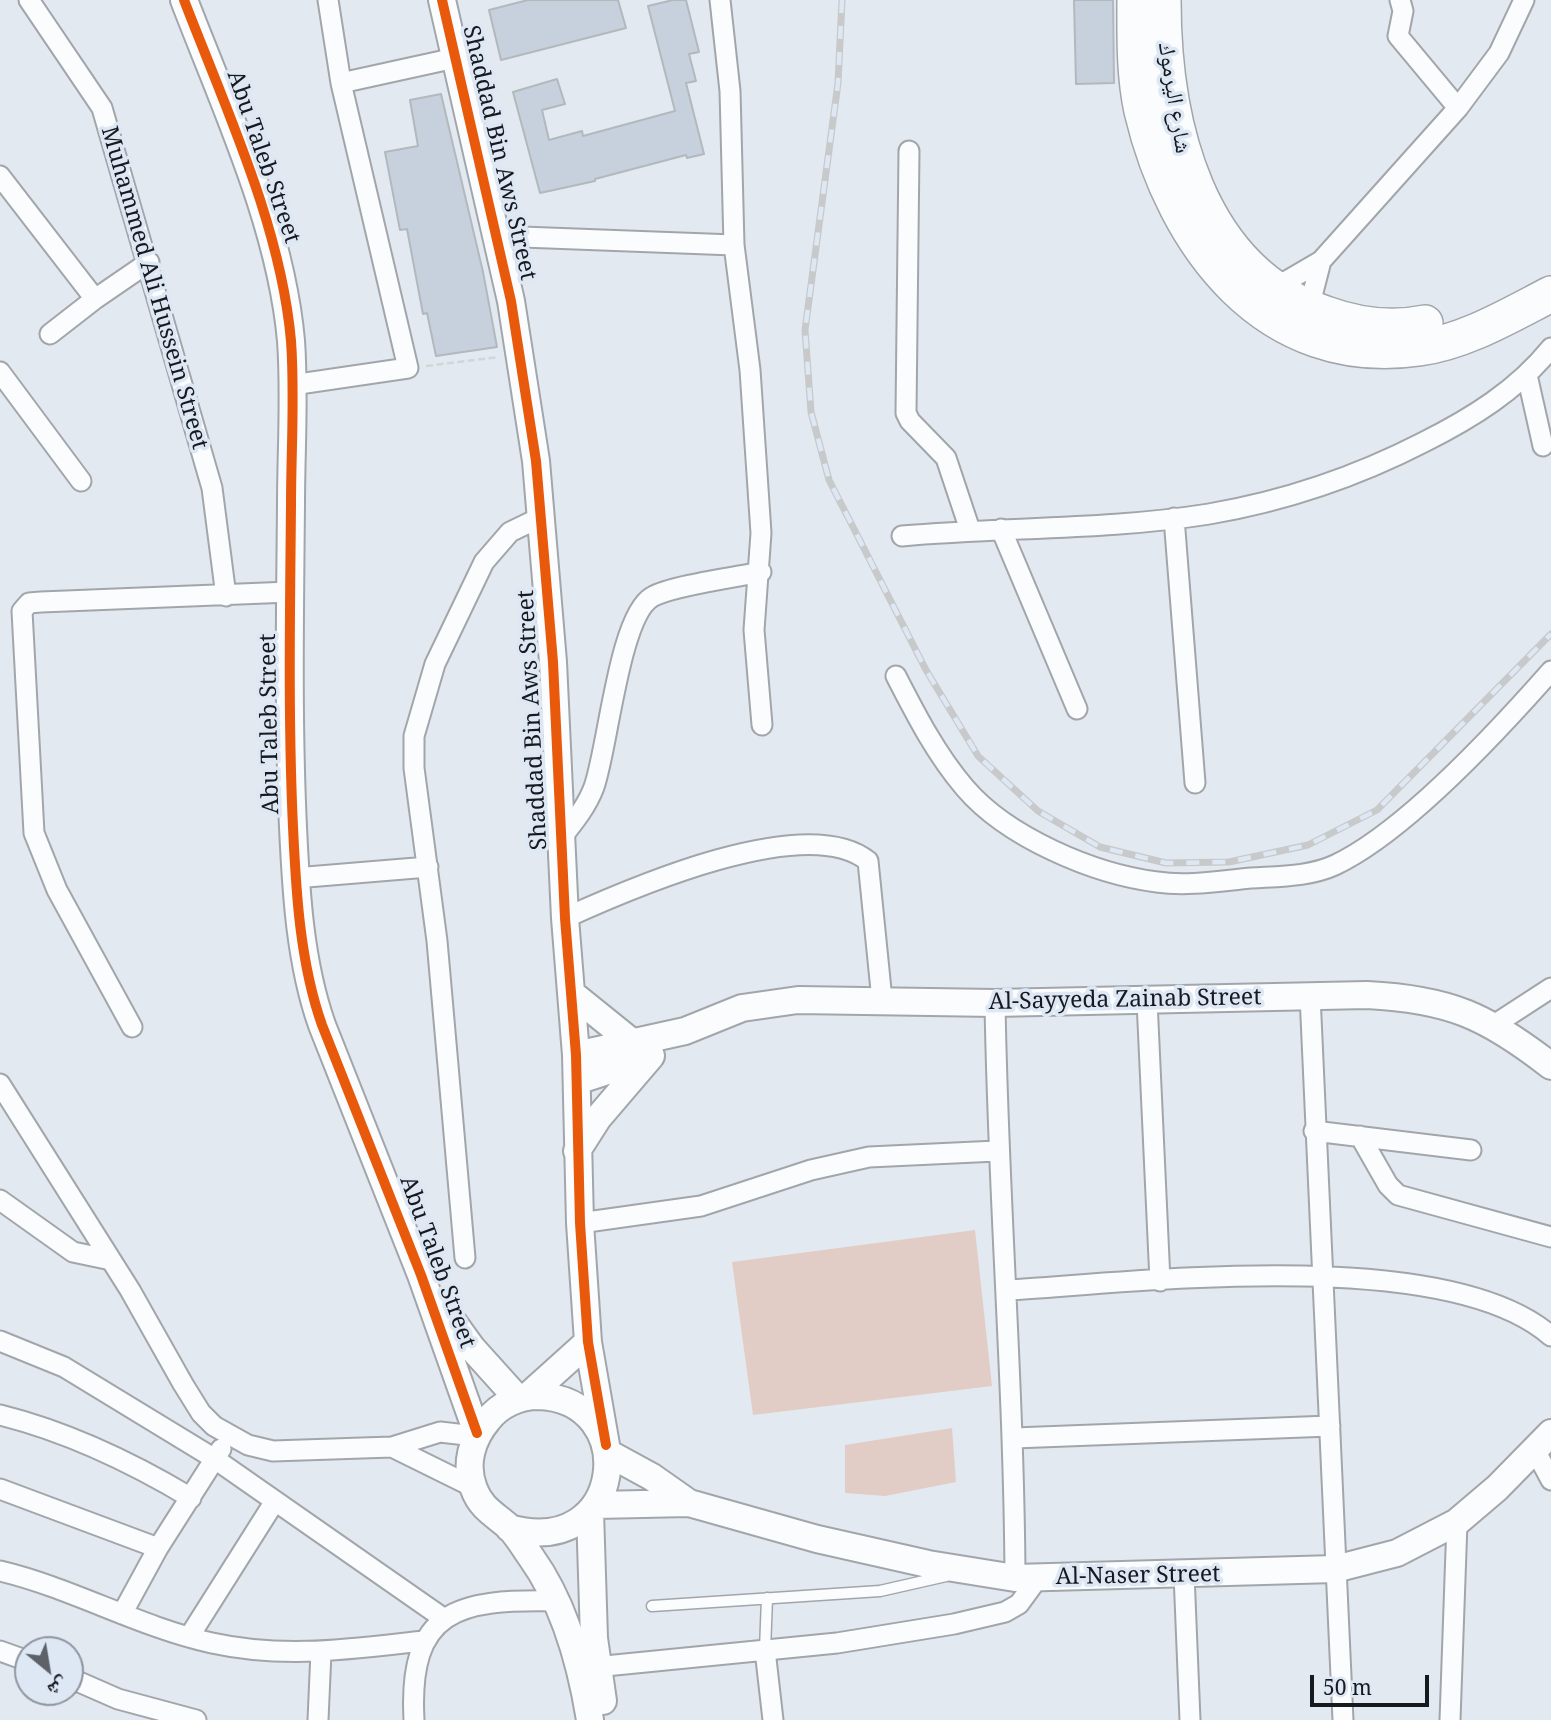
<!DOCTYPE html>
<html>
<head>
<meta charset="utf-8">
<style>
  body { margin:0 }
  #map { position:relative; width:1551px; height:1720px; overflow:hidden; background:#e3e9f0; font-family:"Noto Serif","Noto Naskh Arabic",serif }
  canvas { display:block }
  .north { position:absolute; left:14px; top:1636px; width:70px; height:70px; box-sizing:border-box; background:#dee8f5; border:2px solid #8e959f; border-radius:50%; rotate:150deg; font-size:19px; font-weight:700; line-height:28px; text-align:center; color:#16191e }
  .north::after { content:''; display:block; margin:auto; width:24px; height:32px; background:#5e6268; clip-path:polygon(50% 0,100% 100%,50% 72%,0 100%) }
  .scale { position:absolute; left:1310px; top:1675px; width:119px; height:32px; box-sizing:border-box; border:4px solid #16191e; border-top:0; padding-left:9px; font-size:21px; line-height:24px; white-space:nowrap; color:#16191e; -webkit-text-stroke:5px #dee8f5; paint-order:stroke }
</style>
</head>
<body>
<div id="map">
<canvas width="1551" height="1720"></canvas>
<div class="north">ش</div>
<div class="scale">50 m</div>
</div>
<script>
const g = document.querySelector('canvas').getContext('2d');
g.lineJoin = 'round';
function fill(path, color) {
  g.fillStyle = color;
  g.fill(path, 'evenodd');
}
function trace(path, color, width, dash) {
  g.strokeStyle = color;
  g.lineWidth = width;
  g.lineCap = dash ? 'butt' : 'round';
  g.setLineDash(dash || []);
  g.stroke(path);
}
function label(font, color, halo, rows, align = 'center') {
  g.font = font + ' "Noto Serif","Noto Naskh Arabic",serif';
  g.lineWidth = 7;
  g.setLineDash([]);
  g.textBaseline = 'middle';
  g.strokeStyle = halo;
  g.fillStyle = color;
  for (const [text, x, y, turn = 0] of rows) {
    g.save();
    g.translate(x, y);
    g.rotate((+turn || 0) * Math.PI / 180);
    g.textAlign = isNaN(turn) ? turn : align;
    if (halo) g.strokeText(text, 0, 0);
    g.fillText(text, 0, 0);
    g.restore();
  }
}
fill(new Path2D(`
  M975,1230L992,1386L753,1415L732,1262Z
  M952,1428L956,1482L885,1496L845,1493V1445Z`), '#e1cdc6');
const building = new Path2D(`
  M528,0H618L626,28L501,60L489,10Z
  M673,0H686L699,52L689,54L696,81L686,83L704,154L687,158L686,155L595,179V181L540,193L513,92L557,79L565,104L542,110L549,140L582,131L583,136L675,111L648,6Z
  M1074,0H1113L1114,83L1076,84Z
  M441,94L483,272L497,347L436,356L427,313L423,314L407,229L400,230L385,152L418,146L410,100Z`);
fill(building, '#c7d1de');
trace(building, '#b3b8bd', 2);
const lane = new Path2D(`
  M652,1606L880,1591L946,1576
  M765,1650L767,1598`);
const street = new Path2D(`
  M29,0L102,108L212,488L226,596
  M720,0L730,91L734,245L750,370L761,533L754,630L762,725
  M1400,0L1403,11L1398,36L1458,108
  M341,83L455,58
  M909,151L906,413L910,421L946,458L970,530
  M0,176L95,299L149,262
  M496,236L734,245
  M1273,289L1321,261L1458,108L1499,53L1524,0
  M1309,308L1321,261
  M50,334L95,299
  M0,372L81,481
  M1527,375L1543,446
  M292,385L408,368L341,83L328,0
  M1174,518L1195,783
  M1001,529L1077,709
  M902,536C1003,527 1109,530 1209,514C1285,501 1356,477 1424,442C1472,418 1517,390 1551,348
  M896,676C916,715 936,754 965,788C1007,837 1093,874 1157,882C1184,886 1213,882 1241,879C1272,876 1307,878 1335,865C1405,832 1499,730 1551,671
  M562,837C574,822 587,806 594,787C608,748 619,616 652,597C670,586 736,577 761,572
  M295,878L428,867
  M565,918C629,889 806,811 868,861L882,1000
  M1310,995L1343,1720
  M1147,1001L1160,1281
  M995,1003C998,1195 1014,1386 1015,1578
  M1494,1025L1551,988
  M132,1027L57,890L34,833L22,611L29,603L41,602L290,592
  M0,1084L130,1290L183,1384L201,1413L214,1426L248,1445L273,1451L392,1447L440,1432L475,1436
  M1314,1131L1471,1150
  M1360,1136L1388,1185L1398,1195L1551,1237
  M0,1200L73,1252L111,1260
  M580,1223L701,1206L811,1170L869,1157L997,1151
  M465,1258L437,941L414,768V736L435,664L484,562L510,532L541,517
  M1008,1290C1142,1282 1447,1245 1551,1336
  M0,1341L64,1367L215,1459L443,1618
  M0,1415C68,1432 131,1462 191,1498
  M1014,1438L1330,1426
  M392,1447L473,1487
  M1535,1450L1551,1480
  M0,1489L158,1548
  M0,1571C72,1588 139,1627 212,1643C285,1659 350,1649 423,1641
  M1184,1574L1190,1720
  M122,1614L158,1548L221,1449
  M189,1637L275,1501
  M765,1650L773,1720
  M0,1651L28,1661
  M585,1668L837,1643L954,1624L1005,1612L1019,1604L1038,1578
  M70,1678L118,1699L196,1720
  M318,1720L321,1652
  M414,1720C408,1609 458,1599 556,1601
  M1450,1720L1457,1522`);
const secondary = new Path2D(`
  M184,0C225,107 281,226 291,341C295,395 291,451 291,505C290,612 288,720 293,827C296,892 300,963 322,1025L421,1275L477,1433
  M442,0L511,301L536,461L553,662L565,918L576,1055L580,1223L588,1342L606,1445
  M571,993L633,1043
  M576,1055L685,1031L742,1008L798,1000L995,1003L1367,995C1449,999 1487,1016 1551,1066
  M577,1081L647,1058
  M577,1151L598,1118L651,1056
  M441,1305L472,1348L518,1399
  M528,1396L588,1342
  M608,1453L652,1477L689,1503
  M596,1505L689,1503L817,1539L928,1564L1015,1578L1335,1569L1397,1553L1457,1522L1497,1488L1551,1433
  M590,1512L594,1638L603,1701
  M509,1528C626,1561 642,1399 538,1396C519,1396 499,1405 488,1420C472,1439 464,1464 474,1489C481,1508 494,1514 509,1527C517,1535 524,1547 531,1557C564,1603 581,1664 590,1720`);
const highway = new Path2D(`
  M1135,0C1135,37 1134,74 1142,111C1174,246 1267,370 1419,348C1465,342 1510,315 1551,294
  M1163,0C1163,122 1196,270 1326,314C1359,326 1391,330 1425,323`);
trace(lane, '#a2a6ab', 13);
trace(street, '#a2a6ab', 23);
trace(secondary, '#a2a6ab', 30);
trace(highway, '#a2a6ab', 38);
trace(new Path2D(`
  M426,366L499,357`), '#d3d5d7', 2.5, [7, 3.5]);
trace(lane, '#fbfcfd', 10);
trace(street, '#fbfcfd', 19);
trace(secondary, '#fbfcfd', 26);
trace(highway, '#fbfcfd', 35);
const rail = new Path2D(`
  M842,0L838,83L805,330L811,412L829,480L926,670L978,756L1038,811L1100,847L1166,863L1229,862L1308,845L1377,810L1551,634`);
trace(rail, '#c8c9cb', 7);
trace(rail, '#dee8f5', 4.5, [13]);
trace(new Path2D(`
  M184,0C225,107 281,226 291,341C295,395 291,451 291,505C290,612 288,720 293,827C296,892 300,963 322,1025L421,1275L477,1433
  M442,0L511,301L536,461L553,662L565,918L576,1055L580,1223L588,1342L606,1445`), '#e8590c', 10);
label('23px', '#16191e', '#dee8f5', [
  ["شارع اليرموك",1174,98,81],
  ["Shaddad Bin Aws Street",499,153,77],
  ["Abu Taleb Street",263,157,71],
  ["Muhammed Ali Hussein Street",154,288,74],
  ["Shaddad Bin Aws Street",533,720,-93],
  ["Abu Taleb Street",270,724,-91],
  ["Al-Sayyeda Zainab Street",1125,1000,-1],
  ["Abu Taleb Street",437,1262,70],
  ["Al-Naser Street",1138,1576,-1]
]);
</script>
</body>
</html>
